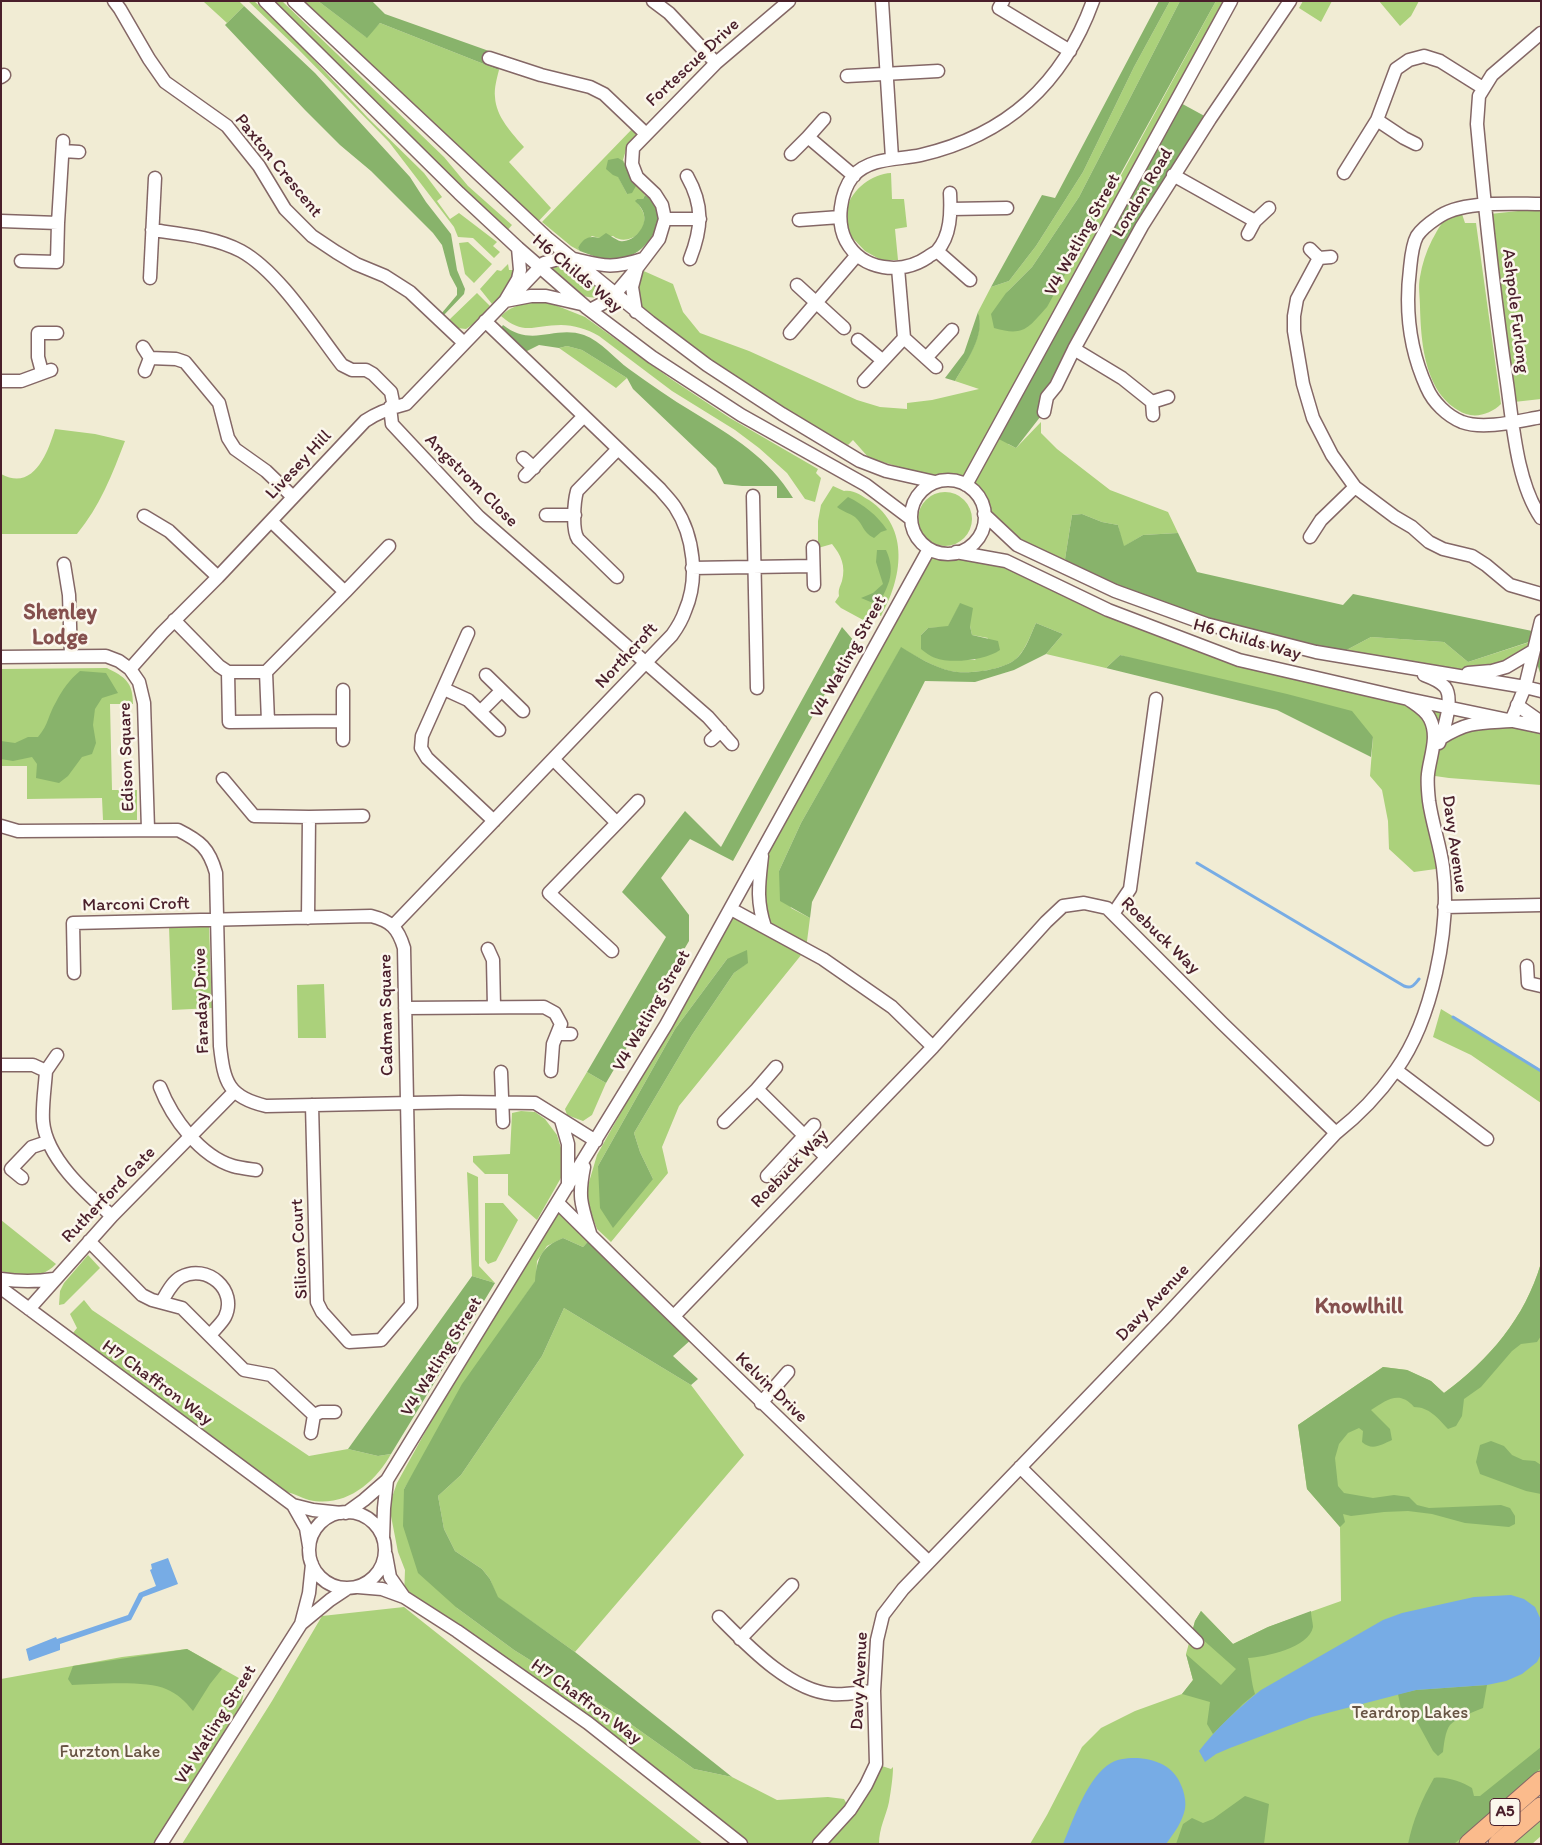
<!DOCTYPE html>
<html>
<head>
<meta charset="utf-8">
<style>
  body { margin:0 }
  #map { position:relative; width:1542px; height:1845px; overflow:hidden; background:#f1ecd4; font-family:Itim,sans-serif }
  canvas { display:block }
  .frame { position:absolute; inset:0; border:2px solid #4a1f2b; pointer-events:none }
</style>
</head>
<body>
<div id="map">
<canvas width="1542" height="1845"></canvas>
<div class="frame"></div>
</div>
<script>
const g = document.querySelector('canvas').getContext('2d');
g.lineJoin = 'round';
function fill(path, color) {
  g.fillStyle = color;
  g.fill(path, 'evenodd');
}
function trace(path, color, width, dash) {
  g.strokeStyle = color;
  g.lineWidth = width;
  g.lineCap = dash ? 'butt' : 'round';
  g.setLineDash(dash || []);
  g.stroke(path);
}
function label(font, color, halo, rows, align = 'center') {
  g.font = font + ' Itim,sans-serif';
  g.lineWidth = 5;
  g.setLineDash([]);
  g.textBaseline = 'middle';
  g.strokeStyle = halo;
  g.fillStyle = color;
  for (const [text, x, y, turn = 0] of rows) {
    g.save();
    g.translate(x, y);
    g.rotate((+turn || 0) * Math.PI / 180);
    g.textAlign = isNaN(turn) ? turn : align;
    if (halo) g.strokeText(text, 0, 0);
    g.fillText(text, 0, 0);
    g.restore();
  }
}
fill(new Path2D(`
  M239,1L244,6L227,23L204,2Z
  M248,1H254L290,34L368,118L424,173L442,197L437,201L450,219L459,213L497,242L493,246L500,252L494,258L473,238L458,237L454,227L389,142L298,49Z
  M272,1H282L444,157L468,186L512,225L505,233Z
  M294,1H318L366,37L380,23L499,70C497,78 494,88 495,97C496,117 512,133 524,147L509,162L551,208L535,225Z
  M1170,1H1180L1079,197L1032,267L1006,293L1095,223L1216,1H1231L1008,444L1016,448L1041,422V433L1057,449L1110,490L1168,512L1178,533L1143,535L1123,547L1118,525L1102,522L1082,514L1072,515L1065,559L1058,564L1017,545L984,514L983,505L976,493L966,485L959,481L945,480L935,482L903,468L869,458L853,440L848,445L782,414L614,294L637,268L673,284L683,312L700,333L749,351L857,400L880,407L907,409V403L932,400L979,389L955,381C966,362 985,335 978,312L991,287L1009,281L1036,246L1083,172L1134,67Z
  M1303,1H1332L1321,22L1299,8Z
  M1379,1H1419L1411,16L1400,26Z
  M634,127L639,133L628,143L623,160L632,177L645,195L643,199H637L636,201C639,205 643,210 644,215C648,232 627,247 613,236L599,238L592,236L578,248L580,251L571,246L542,222ZM623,161L627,172V194L618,176Z
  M891,173L892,199H904L907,227L895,229L898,260H881L865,251L847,232C847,225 845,215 847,208C852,189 872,174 891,173Z
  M1518,211H1541V399L1514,402L1490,214Z
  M1462,214L1465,223H1476L1501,404C1492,413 1478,418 1466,414C1425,398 1421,344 1420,307C1420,297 1418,286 1420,277C1422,264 1426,252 1432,240C1436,233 1441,222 1447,219C1452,216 1457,215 1462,214Z
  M468,242L492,264L474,283L465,274L459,243Z
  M508,264L509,270H514L510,287L492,304L480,289L497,270L501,271Z
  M558,265L567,266L572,268L603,292V295C583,305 565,282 551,271L554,266Z
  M477,293L490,306L479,320L466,329L457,328L449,320Z
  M530,303H550L585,317L671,379L730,418L818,469L816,473L821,478L815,502L805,499L787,473L759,448L735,430L672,391L599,336C587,329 574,325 561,325C534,325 524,336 501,316C510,307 518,305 530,303Z
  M567,346L582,350L627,378L616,388L559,348Z
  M55,429L95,434L125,441C112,475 100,506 77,534H1V474C34,492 48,452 55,429Z
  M833,486L844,491C853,489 862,496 869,500C911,528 902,579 881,616L870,613L865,621L841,608L835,602L839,596C838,589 840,587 842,581C846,566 841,555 832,544L818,548V521L821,505Z
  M918 519a27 27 0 1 1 54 0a27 27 0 1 1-54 0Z
  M929,549L945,553L956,552L1006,561L1239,660L1448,707L1441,737L1472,723L1541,727V785L1449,778L1428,775L1443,868L1414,872L1389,849L1388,821L1382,790L1370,776L1373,737L1120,655L1106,668L1046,654L1063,634L1036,623C1031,634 1026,649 1017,658C1005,670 967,675 950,671C933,667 916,656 901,648L801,823L779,871L791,908L810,918L806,949L679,1106L662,1147L668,1173L611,1242L597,1229L587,1202V1189L597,1155L639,1080L731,909L765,927L762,851ZM960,604L970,626L972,635L988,638L975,660L935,658L921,635L928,628L948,627ZM727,959L747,963L734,973L692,1035L634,1133L640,1152L653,1179L598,1166L675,1029Z
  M1371,637L1444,642L1468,662L1536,640L1506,667L1451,675L1337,655Z
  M107,668C125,677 133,682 133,704H110L112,790H137V820H103L102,798L27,799V766H1V669Z
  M209,926L212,1008L172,1010L169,927Z
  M324,984L326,1038H298L297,985Z
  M1441,1009L1541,1070V1103L1471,1055L1433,1037Z
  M587,1072L606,1083L592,1115L583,1121L567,1115L565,1109Z
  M521,1111L535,1112L545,1119L557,1135L561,1148L562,1176L537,1220L508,1195V1174H485L473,1162V1156L510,1154L512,1113Z
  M467,1172L478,1177L479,1266L495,1283L472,1276Z
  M485,1203H503L518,1220L496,1261L488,1264L485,1260Z
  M558,1203L592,1237L583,1247L563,1238L547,1246L537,1261L536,1280L502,1329L404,1489L457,1608L514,1650L618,1715L694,1769L732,1777L777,1800L828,1797L844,1799L850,1810L876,1764L891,1769L893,1767C893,1777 891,1790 889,1802C886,1816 879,1828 879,1844H741L676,1791L404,1597L405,1570L398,1552L391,1516V1500L397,1483L507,1284Z
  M1,1220L56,1264C39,1281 22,1277 1,1271Z
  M88,1255L100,1268L64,1304L59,1305L60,1291L64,1283Z
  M1541,1263V1781L1469,1844H1030L1047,1815L1082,1747L1101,1728L1135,1711L1182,1694L1193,1680L1186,1654L1195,1621L1201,1611L1233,1644L1268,1627L1341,1601L1340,1527L1307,1489L1298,1425L1383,1367L1407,1370L1431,1381L1444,1393C1489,1360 1525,1318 1541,1263Z
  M84,1300L92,1310L309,1456L348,1449L378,1456L391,1454C375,1483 345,1508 309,1500C302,1498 295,1494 287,1492L73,1333L77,1328L70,1314Z
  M564,1308L691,1385L744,1455L575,1652L497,1597L490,1579L482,1569L455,1551L444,1529L438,1496L461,1475L542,1356Z
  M404,1607L703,1844H182L272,1701L322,1616Z
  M187,1649L246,1682L237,1725L161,1844H1V1679L122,1657Z
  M1541,1820V1836L1532,1844H1513Z`), '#abd17b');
fill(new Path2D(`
  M318,1H372L385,14L489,51L499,70L380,23L367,38Z
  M1159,1H1170L1134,67L1083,172L1036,246L1009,281L991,287L1042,195L1055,198Z
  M1180,1H1216L1047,307C1028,328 1024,337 994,328L991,314L1006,293L1032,267L1079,197Z
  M244,6L315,73L410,177L426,202L451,234L457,270L465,289L464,294L443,316L441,314L457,295V288L450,275L442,245L433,233L371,171L340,145L305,110L225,25Z
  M1177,101L1210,119L1173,175L1044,412L1016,448L993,436Z
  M618,158L623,161L636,186L632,193L627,194L618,177L613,175L606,169L608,160Z
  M645,195C648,197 652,200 654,203C669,225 643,255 621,259C607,262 593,256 580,251L578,248C583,239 588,235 599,238L606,233C610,235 616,240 620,241C633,243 647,227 644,215C643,209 639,205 635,201L637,199H643Z
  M978,312C986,335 966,362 955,381L945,378L964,353Z
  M503,325C532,348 554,325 584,335C601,341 615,359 629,369C650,384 671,399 693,412C732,436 769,458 793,498H777V486H742L724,484L716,468L633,389L627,378L582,350L567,346L559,348L539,345L525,352L501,328Z
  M848,497C864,505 877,515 887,530L881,532L874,538C862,532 864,525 855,517C850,513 843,512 837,507Z
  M1082,514L1102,522L1118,525L1124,546L1143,535L1178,533L1197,572L1343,605L1353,594L1537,632L1541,621V676L1533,651L1535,640L1468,662L1444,642L1371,637L1337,655L1206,624L1073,571L1065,559L1072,515Z
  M877,550H886C896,572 889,585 878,605L861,598L873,593L883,584L876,562Z
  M960,603L973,608L970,626L972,635L998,641L1000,650C986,660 952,664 935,658C930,656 925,652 921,649V635L928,628L948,626Z
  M1036,623L1063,634L1046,654L1014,670L975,682L925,681L812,902L810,918L780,901L779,871L801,823L901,647C916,656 933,667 951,671C967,675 1006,670 1018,657C1026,649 1031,634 1036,623Z
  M842,627L854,641L733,861L690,839L661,878L689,915V941L606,1083L587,1072L666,937L622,892L685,811L721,847Z
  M1120,655L1287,694L1352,711L1373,737L1371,757L1277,710L1106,668Z
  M80,671L106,673L118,693L102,698L95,709L93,725L96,743L92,754L82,757L68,776L59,783L36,778L37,764L32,757L13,761L1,759V741L15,743L28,737H38C49,724 48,715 56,702C62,690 70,679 80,671Z
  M747,950L748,963L734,973L692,1035L634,1133L640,1152L653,1179L613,1228L600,1208L598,1166L675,1029L727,959Z
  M592,1237L694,1337L673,1356L698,1379L691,1385L564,1308L542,1356L461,1475L438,1496L444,1529L455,1551L482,1569L490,1579L498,1597L575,1652L732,1777L694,1769L618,1715L514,1650L457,1608L418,1573L403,1526L404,1489L462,1384L535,1281C537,1258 541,1247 563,1238L583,1247Z
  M1541,1263V1336L1537,1342L1521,1344L1512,1351L1481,1387L1464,1399L1462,1416L1456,1426L1448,1429C1438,1418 1429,1407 1414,1407C1399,1390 1387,1400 1371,1410L1390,1429L1392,1440C1381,1445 1372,1451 1362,1442L1363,1431L1359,1428L1348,1433L1339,1444L1335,1458L1338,1486L1344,1493L1373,1498L1394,1495L1409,1497L1417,1505L1429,1508L1501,1505L1510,1508L1515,1516V1524L1509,1527L1465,1523L1432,1514L1408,1511L1384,1512L1351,1516L1343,1514L1345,1522L1340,1527L1307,1489L1298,1425L1383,1367L1407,1370L1431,1381L1444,1393C1489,1360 1525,1318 1541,1263Z
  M472,1276L495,1283L391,1454L378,1456L348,1449Z
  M1491,1441L1504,1446L1512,1455L1523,1460L1535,1461L1541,1465V1494L1526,1491L1480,1474L1476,1462L1480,1445Z
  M1201,1611L1233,1644L1268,1627L1311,1611C1311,1616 1313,1623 1313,1627C1309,1648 1265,1657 1248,1658C1251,1670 1251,1682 1255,1694L1243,1704L1213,1734L1207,1724L1210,1702L1182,1694L1193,1680L1186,1654L1221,1685L1236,1669L1201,1638L1191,1636L1195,1621Z
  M187,1649L222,1669L210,1684L193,1711C185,1701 178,1694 166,1689C148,1680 94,1684 72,1685L68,1679L73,1666Z
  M1487,1685L1483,1708C1474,1712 1456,1718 1450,1725C1445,1732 1444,1744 1443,1752L1438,1756L1433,1751L1415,1718L1402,1714L1398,1694L1416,1690Z
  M1541,1747V1768L1454,1844H1408C1413,1820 1422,1799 1434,1778C1446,1776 1462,1782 1472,1788L1474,1796H1480Z
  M1245,1796L1269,1804L1264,1844H1176L1183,1824L1192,1818L1203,1823L1213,1819Z`), '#88b36b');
fill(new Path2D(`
  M168,1558L178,1584L143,1597L131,1620L60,1644V1650L29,1661L26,1649L56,1637L57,1639L128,1615L139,1593L156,1586L150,1570L152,1569L151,1564Z
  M1511,1595L1524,1599L1535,1607L1541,1620V1654L1537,1662L1522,1674L1506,1681L1487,1685L1416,1690L1312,1717L1230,1748L1216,1754L1205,1762L1199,1751C1217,1728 1238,1708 1261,1690L1383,1620L1402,1613L1474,1597Z
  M1138,1758C1160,1760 1176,1768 1183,1790C1185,1797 1186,1803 1185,1809C1182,1823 1174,1833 1166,1844H1063C1073,1820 1088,1776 1111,1763C1120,1758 1129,1758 1138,1758Z`), '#77ace5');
trace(new Path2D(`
  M1197,863L1404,986C1412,989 1414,985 1419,979
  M1453,1017L1541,1071`), '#77ace5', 3);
const minor = new Path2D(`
  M114,1L120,9L149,59L165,82L227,126L259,166L285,209L312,236L336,252L356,264L385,276L410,292L464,343
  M265,1L459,193L518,248L587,308L652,357L741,415L866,485L911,519
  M294,1L547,238L650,322L707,365L782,414L860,461L886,471L935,482
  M653,1L669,13L716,63
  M882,1L892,158
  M1003,1L999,8L1070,51
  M1541,33L1492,75L1479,96L1477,124C1485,210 1494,297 1507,383C1513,426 1517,483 1541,518
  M489,58L541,75L590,87L604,94L645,133
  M847,76L938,71
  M1,77L4,75
  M1377,120L1404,138L1416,144
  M808,137L824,119
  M63,151L79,152
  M791,154L808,137L854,176
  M1344,173L1377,120L1396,69L1409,60L1424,56L1440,61L1483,88
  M1173,175L1255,221L1269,208
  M687,176C704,206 702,228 690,259
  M950,193C951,212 951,236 937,251C935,253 930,255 928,257C902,275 862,271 846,241C836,222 840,193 853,176C870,157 899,160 921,155C1007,135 1063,84 1093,1
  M1541,204C1512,204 1460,200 1437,218C1431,222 1421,230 1417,236C1412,245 1411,259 1410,269C1405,309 1410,351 1427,388C1433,402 1447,416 1462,422C1484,430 1518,421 1541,417
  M951,209L1007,208
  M665,219H700
  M799,220L840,217
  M1,221L58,223
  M152,230C180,234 215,237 241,251C279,272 315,330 342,365L352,370H366L373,374L391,392L394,407
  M1248,234L1255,221
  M1310,249L1319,258L1331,257
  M937,251L970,280
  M1319,258L1297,299L1294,316V331L1303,384L1313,418L1332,455L1355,487L1395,517L1412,527L1429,542L1443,549L1472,556L1486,565L1510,585L1541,594
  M574,259C604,266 612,269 643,259
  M21,261L57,262L58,223L63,141
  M898,268L904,338L936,367
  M150,278L155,178
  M797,285L844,328
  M512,291L522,286L544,263L569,256
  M505,301L531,296H546L581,304
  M590,310L611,299L637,268L659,239L665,219L662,205L655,194L637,177L632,164L633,148L716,63L789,1
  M636,312L632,287L637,268
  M790,333L857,255
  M858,340L882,360
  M143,347L150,358
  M1074,349L1122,378L1152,402
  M926,358L952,330
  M145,371L150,358L176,359L185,362L219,403L228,438L235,449L266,471L293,497
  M42,372L38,357V333H57
  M1,381H21L51,370
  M864,381L904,338
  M1152,402L1168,397
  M1152,402L1153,415
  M390,407L392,424L479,517L708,717L732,744
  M1044,412L1047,397L1056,386L1074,349L1142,226L1210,119L1290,1
  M523,458L534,468
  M525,476L583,417
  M911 517a37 37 0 1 1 74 0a37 37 0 1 1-74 0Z
  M966,485L1231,1
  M753,496L757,688
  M984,514L1017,545L1115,591L1206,624L1316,652L1525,687L1541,691
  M546,515H575
  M144,516L169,531L218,577
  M1310,537L1321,520L1355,487
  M813,547L814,585
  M956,552L1006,561L1108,610L1239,660L1408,699L1541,727
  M64,564L69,595L71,655
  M692,568L813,566
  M617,577L578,539C572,530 574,502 577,491L617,450
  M345,592L389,546
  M174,620L219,666L228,672H266L345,592L271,521
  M468,633L422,736L421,748L427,758L494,821
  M1,657L106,656L119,661L130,669L139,682L144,703L148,829
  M130,669L162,633L218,577L365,421C378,412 390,408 406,404L505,301L518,279L520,270L518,248
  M228,672L229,722L343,721
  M266,672L268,721
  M1468,673L1492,671L1506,667L1533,651
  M486,675L523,711
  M1424,675C1432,678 1440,681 1445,687C1454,698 1444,731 1439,743
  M444,689L468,700L499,730
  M343,690V740
  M1517,705L1541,722
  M481,711L501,691
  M1441,738C1469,721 1479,723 1511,721L1525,687L1541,621
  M711,740L721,731
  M553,759L617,823L549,893L612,951
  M223,779L254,816L309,817L308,918
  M309,817L363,816
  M617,823L638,801
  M1,826L18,831L178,830C200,841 209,848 216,873L220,1046C224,1082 228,1097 266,1106L460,1102L535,1103L596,1141
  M762,856C759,884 756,900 765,927
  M1444,907L1541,905
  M731,909L823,959L892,1007L933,1047
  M1113,914L1130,889L1156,699
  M393,926L672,635C677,628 682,620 685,611C699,579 694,536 675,507C671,501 665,495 660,489L485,321
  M488,949L493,960L494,1007
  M1527,966L1528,983L1541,986
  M74,973L73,923L371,916C391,921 398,928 404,948L411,1305L381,1340L349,1342L322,1312L317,1302L312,1105
  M405,1008L544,1007L555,1013L561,1024L553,1044L551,1071
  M558,1034H571
  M1,1065H33L46,1071C45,1087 42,1105 43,1121C46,1158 86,1193 112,1216
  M776,1067L757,1089L826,1157
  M1396,1070L1487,1139
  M46,1071L57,1055
  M501,1072L503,1122
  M160,1087C172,1118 200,1156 233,1166C240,1168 249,1169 256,1170
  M561,1120L568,1144V1186
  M724,1122L757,1089
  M584,1167C578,1197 581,1204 590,1233
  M767,1176L814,1125
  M22,1178L11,1169L32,1147L47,1142
  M558,1203C680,1324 804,1443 929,1562
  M89,1241L142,1295L152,1300L182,1308L244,1370L271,1375L314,1415L311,1433
  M1,1279C20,1282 35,1282 54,1279
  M1,1288L293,1505L313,1510L341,1513
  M162,1301C167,1293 172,1282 181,1277C207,1263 238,1290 225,1317C222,1323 214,1330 210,1335
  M29,1309L112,1216L234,1092
  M674,1316L933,1047L1046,922L1063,906L1084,903L1107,908L1222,1023L1336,1133
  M761,1403L788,1372
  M314,1415L321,1412H335
  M1020,1467L1197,1642
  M293,1505L306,1528L309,1546
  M309 1550a38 38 0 1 1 76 0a38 38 0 1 1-76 0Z
  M346,1513L364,1500L387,1480L666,1025L929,549
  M383,1538L384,1508L387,1480
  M386,1555L390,1577L404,1597
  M358,1587L382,1589L404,1597L457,1631L588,1723L741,1844
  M719,1617C747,1645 790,1691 832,1694C846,1695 861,1692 874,1691
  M301,1624L330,1600L348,1588
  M740,1639L792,1585
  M161,1844L301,1624L309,1593L312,1564
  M819,1844L850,1810L866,1785L876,1764L874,1691L877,1640L883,1615L903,1589L1166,1316L1336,1133C1359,1115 1379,1094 1396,1070C1432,1020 1451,928 1443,867C1440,845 1432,823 1429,801C1428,792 1427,782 1428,774C1430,756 1439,737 1430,719C1426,710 1415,704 1408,699`);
const highway = new Path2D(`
  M1469,1844L1541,1781
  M1498,1844L1541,1807`);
trace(minor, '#846766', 15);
trace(highway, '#846766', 21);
trace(minor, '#fff', 12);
trace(highway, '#fbbb8c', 19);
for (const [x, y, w] of [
  [1505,1812,30]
]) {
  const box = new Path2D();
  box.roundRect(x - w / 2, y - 13.5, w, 27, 4);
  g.fillStyle = '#fbf7ec';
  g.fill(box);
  trace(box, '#4a1f2b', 1);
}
label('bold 16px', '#4a1f2b', null, [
  ["A5",1505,1812]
]);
label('18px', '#4a1f2b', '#fbf7ec', [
  ["Fortescue Drive",693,63,-43],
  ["Paxton Crescent",278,166,51],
  ["London Road",1143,193,-59],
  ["V4 Watling Street",1083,235,-61],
  ["H6 Childs Way",577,274,40],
  ["Ashpole Furlong",1515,311,83],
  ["Livesey Hill",299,465,-47],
  ["Angstrom Close",471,481,45],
  ["H6 Childs Way",1247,640,16],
  ["Northcroft",627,656,-47],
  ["V4 Watling Street",849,657,-61],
  ["Edison Square",127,757,-92],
  ["Davy Avenue",1454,844,82],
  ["Marconi Croft",136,905,-1],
  ["Roebuck Way",1160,936,44],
  ["Faraday Drive",202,1001,-92],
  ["V4 Watling Street",652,1011,-60],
  ["Cadman Square",387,1015,-91],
  ["Roebuck Way",790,1169,-46],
  ["Rutherford Gate",109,1195,-46],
  ["Silicon Court",300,1249,-93],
  ["Davy Avenue",1153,1303,-47],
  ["V4 Watling Street",442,1357,-58],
  ["H7 Chaffron Way",157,1383,36],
  ["Kelvin Drive",771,1388,44],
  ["Davy Avenue",860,1681,-87],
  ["H7 Chaffron Way",586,1702,36],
  ["V4 Watling Street",216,1725,-58]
]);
label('18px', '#675443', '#fbf7ec', [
  ["Teardrop Lakes",1410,1713],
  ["Furzton Lake",110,1752]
]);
label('bold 22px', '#85504e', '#fbf7ec', [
  ["Shenley",60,613],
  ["Lodge",60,638],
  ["Knowlhill",1359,1307]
]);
</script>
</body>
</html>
